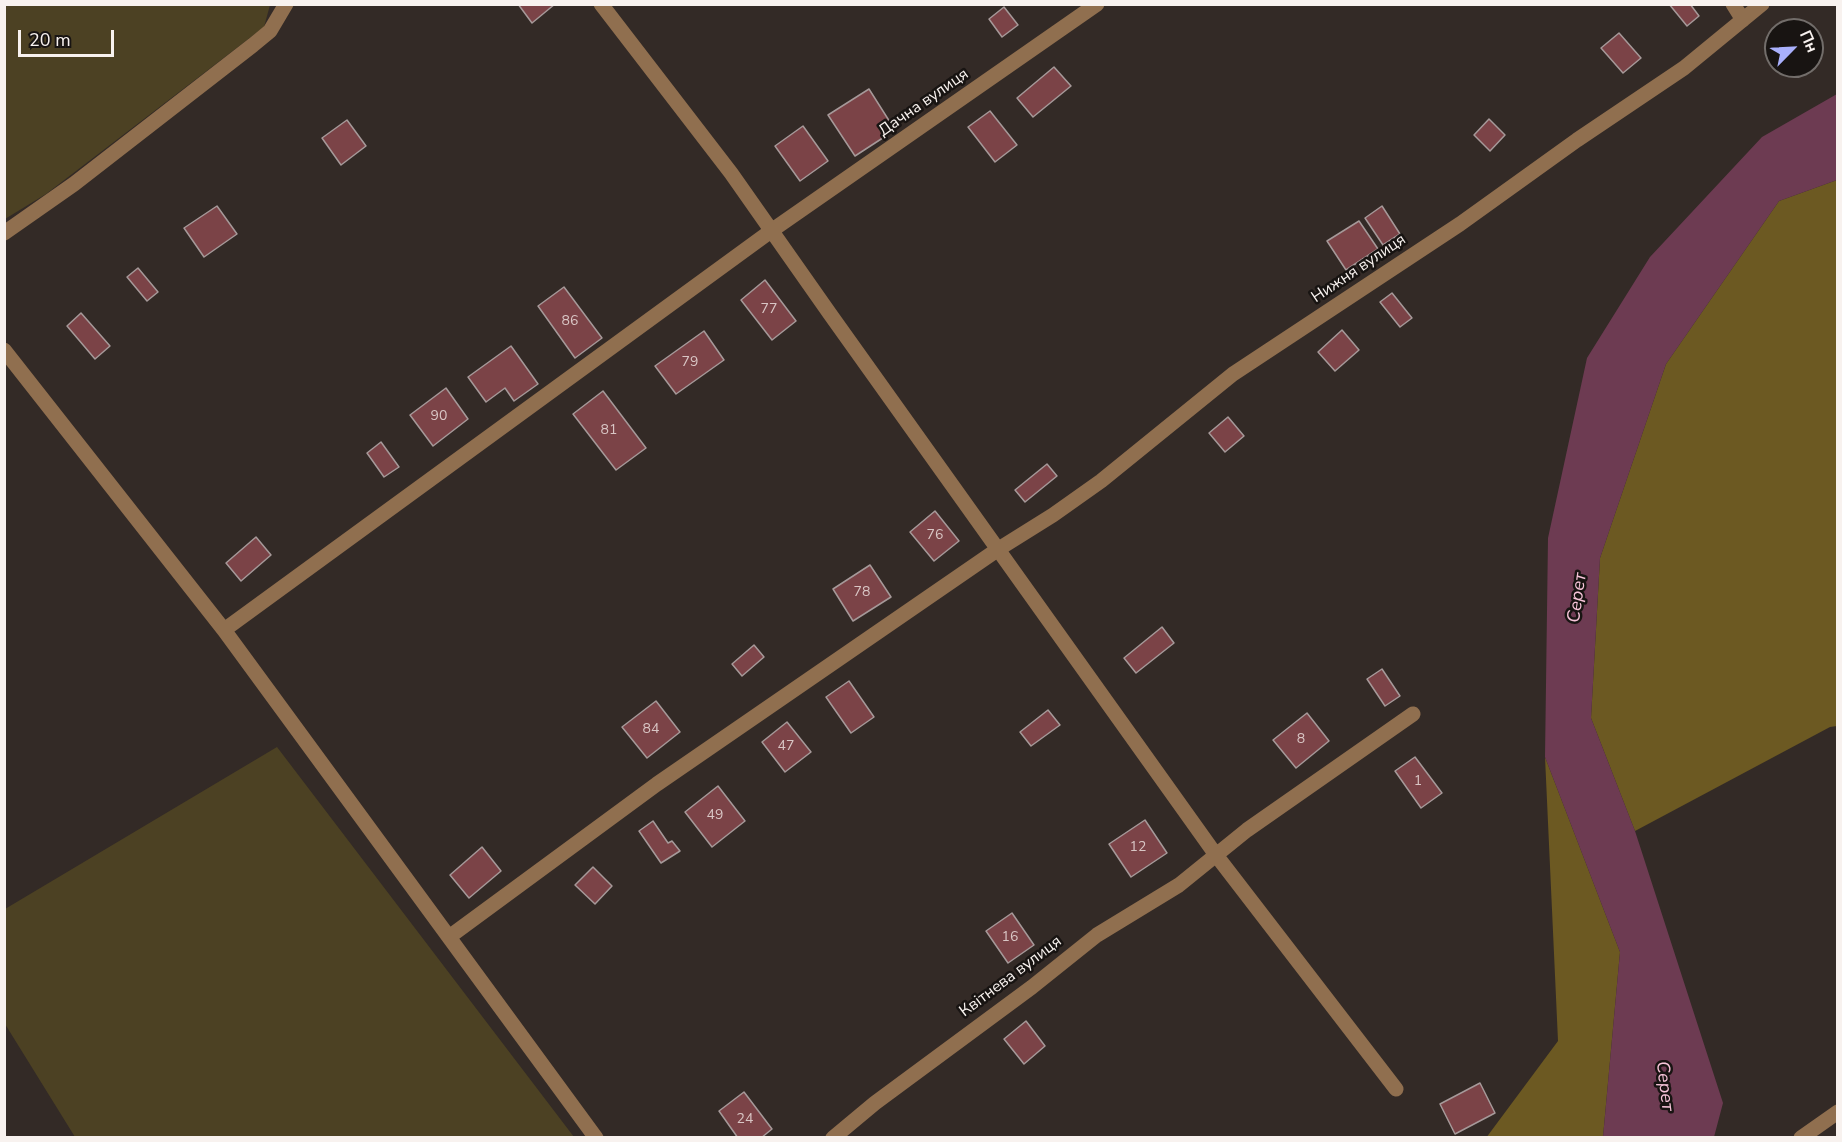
<!DOCTYPE html>
<html>
<head>
<meta charset="utf-8">
<style>
  body { margin:0 }
  #map { position:relative; width:1842px; height:1142px; overflow:hidden; background:#332a26; font-family:"Nunito Sans",sans-serif }
  canvas { display:block }
  .frame { position:absolute; inset:0; border:6px solid #f8f2ef; pointer-events:none }
  .north { position:absolute; left:1764px; top:18px; width:60px; height:60px; box-sizing:border-box; background:#181412; border:2px solid #726d6a; border-radius:50%; rotate:66deg; font-size:16px; font-weight:700; line-height:24px; text-align:center; color:#f8f2ef }
  .north::after { content:''; display:block; margin:auto; width:21px; height:27px; background:#a9b0fc; clip-path:polygon(50% 0,100% 100%,50% 72%,0 100%) }
  .scale { position:absolute; left:18px; top:30px; width:96px; height:27px; box-sizing:border-box; border:3px solid #f8f2ef; border-top:0; padding-left:8px; font-size:18px; line-height:21px; white-space:nowrap; color:#f8f2ef; -webkit-text-stroke:4px #181412; paint-order:stroke }
</style>
</head>
<body>
<div id="map">
<canvas width="1842" height="1142"></canvas>
<div class="frame"></div>
<div class="north">Пн</div>
<div class="scale">20 m</div>
</div>
<script>
const g = document.querySelector('canvas').getContext('2d');
g.lineJoin = 'round';
function fill(path, color) {
  g.fillStyle = color;
  g.fill(path, 'evenodd');
}
function trace(path, color, width, dash) {
  g.strokeStyle = color;
  g.lineWidth = width;
  g.lineCap = dash ? 'butt' : 'round';
  g.setLineDash(dash || []);
  g.stroke(path);
}
function label(font, color, halo, rows, align = 'center') {
  g.font = font + ' "Nunito Sans",sans-serif';
  g.lineWidth = 5;
  g.setLineDash([]);
  g.textBaseline = 'middle';
  g.strokeStyle = halo;
  g.fillStyle = color;
  for (const [text, x, y, turn = 0] of rows) {
    g.save();
    g.translate(x, y);
    g.rotate((+turn || 0) * Math.PI / 180);
    g.textAlign = isNaN(turn) ? turn : align;
    if (halo) g.strokeText(text, 0, 0);
    g.fillText(text, 0, 0);
    g.restore();
  }
}
fill(new Path2D(`
  M5,5H270L264,27L46,194L5,219Z
  M277,747L574,1137H75L5,1024V909Z`), '#4c4123');
fill(new Path2D(`
  M1837,180V726L1830,727L1635,831L1591,718L1600,558L1666,364L1779,201Z
  M1545,757L1620,952L1603,1137L1486,1138L1558,1041Z`), '#6c5922');
fill(new Path2D(`
  M1837,94V180L1779,201L1666,364L1600,558L1591,718L1635,831L1723,1103L1714,1137H1603L1620,952L1545,757L1548,538L1587,358L1650,257L1762,137Z`), '#6d3b52');
const building = new Path2D(`
  M518,4H555L532,23Z
  M1669,4H1690L1699,16L1687,26Z
  M1004,7L1018,25L1002,37L989,19Z
  M1619,33L1641,58L1623,73L1601,48Z
  M1054,67L1071,86L1033,117L1017,98Z
  M869,89L895,130L855,156L828,115Z
  M990,111L1017,145L995,162L968,127Z
  M1489,119L1505,135L1490,151L1474,135Z
  M347,120L366,146L341,165L322,138Z
  M803,126L828,161L800,181L775,146Z
  M217,206L237,234L204,257L184,228Z
  M1382,206L1400,234L1383,245L1365,218Z
  M1359,221L1378,249L1346,270L1327,241Z
  M138,268L158,292L147,301L127,277Z
  M765,280L796,321L772,340L741,300Z
  M564,287L602,338L575,358L538,306Z
  M1392,293L1412,318L1400,327L1380,302Z
  M81,313L110,346L95,359L67,326Z
  M1342,330L1359,350L1335,371L1318,352Z
  M704,331L724,360L676,394L655,366Z
  M511,346L538,384L514,401L505,388L486,402L468,377Z
  M446,388L468,419L433,446L410,415Z
  M603,391L646,448L616,470L573,414Z
  M1228,417L1244,436L1225,452L1209,433Z
  M381,442L399,467L384,477L367,453Z
  M1047,464L1057,476L1025,502L1015,490Z
  M935,511L959,541L934,561L910,532Z
  M256,537L271,555L241,581L226,563Z
  M870,565L891,597L853,621L833,589Z
  M1162,627L1174,643L1136,673L1124,658Z
  M754,645L764,657L742,676L732,664Z
  M1382,669L1400,696L1385,706L1367,679Z
  M849,681L874,717L851,733L826,697Z
  M656,701L680,732L647,758L622,727Z
  M1048,710L1060,725L1031,746L1020,732Z
  M1307,713L1329,741L1296,768L1273,740Z
  M787,722L811,752L785,772L762,742Z
  M1415,757L1442,793L1421,808L1395,771Z
  M718,786L745,821L712,847L685,812Z
  M1145,820L1167,853L1131,877L1109,844Z
  M653,821L668,843L672,841L680,851L661,863L639,831Z
  M482,847L501,871L469,898L450,875Z
  M593,867L612,886L595,904L575,885Z
  M1012,913L1034,945L1008,963L986,931Z
  M1026,1021L1045,1046L1024,1064L1004,1039Z
  M1480,1083L1495,1113L1455,1134L1440,1104Z
  M744,1092L772,1129L761,1138H738L719,1111Z`);
fill(building, '#7b4347');
trace(building, '#a69999', 1.5);
trace(new Path2D(`
  M601,4L731,173L830,314L1216,855L1396,1089
  M1733,4L1743,20
  M4,233L74,184L253,45L270,31L286,4
  M4,350L224,630L596,1138
  M224,630L771,231L1097,4
  M449,937L657,784L997,550L1053,515L1101,481L1233,374L1460,224L1577,140L1684,68L1762,4
  M833,1138L875,1103L1032,987L1097,935L1179,885L1247,830L1413,714
  M1801,1138L1838,1112`), '#906f4f', 15);
label('14px', '#d9c6c5', null, [
  ["77",769,310],
  ["86",570,322],
  ["79",690,363],
  ["90",439,417],
  ["81",609,431],
  ["76",935,536],
  ["78",862,593],
  ["84",651,730],
  ["8",1301,740],
  ["47",786,747],
  ["1",1418,782],
  ["49",715,816],
  ["12",1138,848],
  ["16",1010,938],
  ["24",745,1120]
]);
label('16px', '#f8f2ef', '#181412', [
  ["Дачна вулиця",924,103,-35],
  ["Нижня вулиця",1359,269,-34],
  ["Квітнева вулиця",1011,977,-37]
]);
label('italic 18px', '#f8c5da', '#181412', [
  ["Серет",1578,598,-82],
  ["Серет",1664,1086,83]
]);
</script>
</body>
</html>
